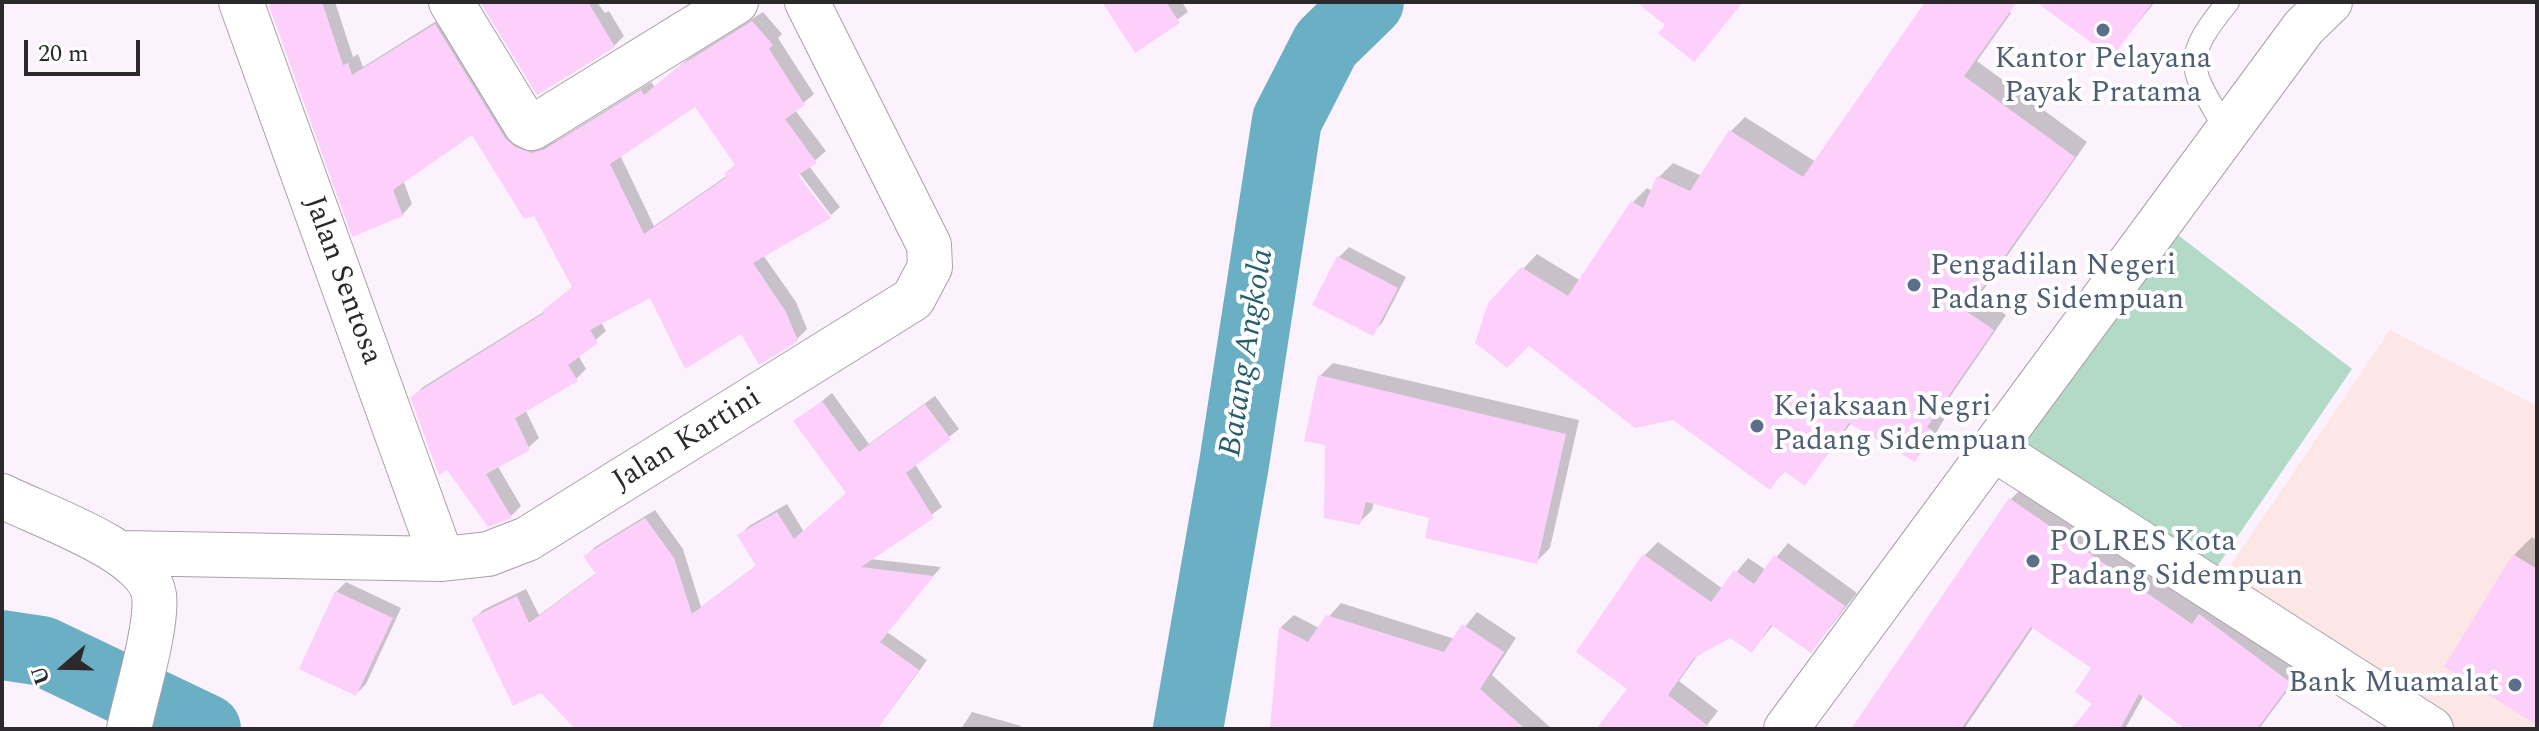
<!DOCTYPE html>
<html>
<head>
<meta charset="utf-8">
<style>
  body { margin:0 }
  #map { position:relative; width:2539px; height:731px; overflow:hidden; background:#fcf2fd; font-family:Spectral,serif }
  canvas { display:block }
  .frame { position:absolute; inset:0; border:4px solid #2c292d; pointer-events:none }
  .north { position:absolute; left:24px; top:627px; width:80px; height:80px; -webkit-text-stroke:6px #fff; paint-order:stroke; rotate:250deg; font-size:22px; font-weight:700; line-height:32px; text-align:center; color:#2c292d }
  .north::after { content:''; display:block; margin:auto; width:28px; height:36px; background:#2c292d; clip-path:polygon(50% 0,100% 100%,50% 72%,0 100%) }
  .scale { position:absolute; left:24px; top:40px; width:116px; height:36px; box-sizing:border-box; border:4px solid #2c292d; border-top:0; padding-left:10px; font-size:24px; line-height:28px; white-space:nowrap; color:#2c292d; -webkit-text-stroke:6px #fff; paint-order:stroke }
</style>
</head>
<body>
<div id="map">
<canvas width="2539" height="731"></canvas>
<div class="frame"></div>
<div class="north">U</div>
<div class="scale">20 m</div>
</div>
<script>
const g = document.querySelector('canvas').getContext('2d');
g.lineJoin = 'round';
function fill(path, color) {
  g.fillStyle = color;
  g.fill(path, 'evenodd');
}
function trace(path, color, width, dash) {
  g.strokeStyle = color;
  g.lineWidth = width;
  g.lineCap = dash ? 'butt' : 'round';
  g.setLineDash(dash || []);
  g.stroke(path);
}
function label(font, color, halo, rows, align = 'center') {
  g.font = font + ' Spectral,serif';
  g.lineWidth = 8;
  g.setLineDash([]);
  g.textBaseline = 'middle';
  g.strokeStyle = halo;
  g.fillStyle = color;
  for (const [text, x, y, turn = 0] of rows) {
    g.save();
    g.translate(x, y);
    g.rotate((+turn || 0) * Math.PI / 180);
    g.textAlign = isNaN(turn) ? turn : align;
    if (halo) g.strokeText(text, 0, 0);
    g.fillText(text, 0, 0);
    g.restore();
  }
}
fill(new Path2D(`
  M2390,330L2537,406V729H2455L2222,578Z`), '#fce6e6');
fill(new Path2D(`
  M2174,232L2352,369L2216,568L2024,444Z`), '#b2dac6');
fill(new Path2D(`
  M270,2H335L353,57L358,54L363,67L446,15L544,144L557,140L651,82L655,87L688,59L763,12L782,34L778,38L814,94L795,110L826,151L809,166L840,207L831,215L794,166L763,255L796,302L807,329L797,339L741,331L651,295L601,322L606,331L578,355L586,369L576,379L525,409L539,438L528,448L497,465L521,506L511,516L412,398L423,387L545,311L573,286L535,213L472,132L403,180L412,204L402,215L353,234ZM695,105L737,163L728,175L654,226L620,155Z
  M483,2H597L605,13L609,11L624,36L614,46Z
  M1104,2H1182L1188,12L1135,50Z
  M1672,2H1742L1702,52L1667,24Z
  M1928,2H1996L2011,13L1977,61L2087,142L1979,296L2006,315L1939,413L1946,416L1929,445L1915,459L1852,422L1805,484L1786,470L1770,487L1523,269L1537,254L1581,281L1633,202L1647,188L1652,191L1659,177L1673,163L1702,176L1731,131L1745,117L1816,162Z
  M2039,2H2155L2112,55Z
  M1349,247L1406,277L1382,323L1372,333L1339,257Z
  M1333,363L1579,420L1550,548L1537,561L1432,516L1374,502L1372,510L1359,523L1327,444L1320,376Z
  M832,393L869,444L935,396L959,429L915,464L942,507L870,559L941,567L887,632L927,660L877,729H578L474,619L483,610L526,589L539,615L598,572L586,556L595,547L655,510L683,549L701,607L757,565L740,535L749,526L787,504L804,532L848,493L796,422Z
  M2026,484L2305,667L2259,729H2188L2144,695L2125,729H2074L2095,704L2094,667L2034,626L1964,729H1854L2011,499Z
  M2532,537L2537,541V723L2446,666L2514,555Z
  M1658,542L1723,589L1748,558L1766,570L1788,543L1857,593L1811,651L1774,624L1752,651L1730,635L1700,652L1679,681L1718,711L1704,729H1598L1629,689L1578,652L1645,555Z
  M346,582L401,608L366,684L356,694L336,592Z
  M1341,603L1455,639L1477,612L1516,638L1492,675L1552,729H1283L1273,723L1281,627L1294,615L1319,628Z
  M972,712L1021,726L1020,729H961Z`), '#0003');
trace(new Path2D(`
  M2,645L42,651L206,729
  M1188,729L1234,464L1287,120L1326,44L1369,2`), '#6bafc5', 70);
fill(new Path2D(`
  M277,2H322L343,65L348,63L352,75L435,24L505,138L515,147L532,153L545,149L641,90L644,95L675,69L752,21L773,45L769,49L805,105L785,119L817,163L798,175L831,218L753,263L786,312L798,341L759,365L741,334L685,369L650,298L590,330L598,343L568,365L578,381L515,418L530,450L486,474L512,518L488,527L447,470L439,475L410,397L544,313L542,311L572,287L534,216L524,219L472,135L393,190L403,216L352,237L269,6ZM695,107L735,165L724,173L727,177L644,234L610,164Z
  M480,2H588L615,47L537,95Z
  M1102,2H1166L1180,23L1135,53Z
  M1636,2H1743L1694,62L1658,33L1665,25Z
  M1925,2H2017L1964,76L2075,157L1966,311L1994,330L1927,427L1933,431L1915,462L1849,423L1805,486L1784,471L1770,490L1673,420L1635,428L1529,346L1507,368L1475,343L1488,303L1521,267L1568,296L1631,201L1643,208L1657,176L1690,191L1729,130L1803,177Z
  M2036,2H2153L2112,58Z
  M1337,256L1398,288L1373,336L1312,305Z
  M1318,375L1566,434L1537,564L1425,538L1429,518L1366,502L1360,525L1324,518L1325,445L1304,441Z
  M822,401L859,452L925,404L951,439L906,473L934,518L861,567L934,576L880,642L919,670L877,729H575L541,693L513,706L471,618L517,596L529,623L596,574L583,556L645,518L674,558L692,614L756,566L737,535L777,512L794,539L846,493L793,421Z
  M2009,498L2192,624L2199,614L2291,683L2257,729H2185L2139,694L2120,729H2071L2092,704L2075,692L2091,668L2031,627L1961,729H1851Z
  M1643,554L1711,602L1734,570L1754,584L1774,555L1845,606L1811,653L1771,625L1752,653L1730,638L1694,658L1668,695L1712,729H1596L1627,689L1576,652Z
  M2513,554L2537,569V725L2444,667Z
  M335,591L393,618L356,696L299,669Z
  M1326,615L1444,652L1462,624L1504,652L1480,689L1525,729H1270L1279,627L1308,642Z`), '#fdd0fc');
const lane = new Path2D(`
  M2227,132C2191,68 2178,63 2228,2`);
const street = new Path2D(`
  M241,2L442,559
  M451,2L526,125L532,128L736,2
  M1994,449L2431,729
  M2,496C39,515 148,551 154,595C158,625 136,696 129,729
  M123,553L442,559L488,554L527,539L913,299L930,267L929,245L807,2`);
const secondary = new Path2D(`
  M1786,729L2304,27L2330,2`);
trace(lane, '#a9a0aa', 24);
trace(street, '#a9a0aa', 46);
trace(secondary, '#a9a0aa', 46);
trace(lane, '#fff', 22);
trace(street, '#fff', 44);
trace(secondary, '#fff', 44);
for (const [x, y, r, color] of [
  [2103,30,8,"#5c6f8a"],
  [1914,285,8,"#5c6f8a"],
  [1757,426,8,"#5c6f8a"],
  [2033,561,8,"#5c6f8a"],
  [2515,685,8,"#5c6f8a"]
]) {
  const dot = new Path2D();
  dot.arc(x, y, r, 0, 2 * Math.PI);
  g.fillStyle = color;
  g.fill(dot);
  trace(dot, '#fff', 3);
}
label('30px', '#4e5e75', '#fff', [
  ["Kantor Pelayana",2103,61,"center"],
  ["Payak Pratama",2103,95,"center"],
  ["Pengadilan Negeri",1930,268],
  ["Padang Sidempuan",1930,302],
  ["Kejaksaan Negri",1773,409],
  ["Padang Sidempuan",1773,443],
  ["POLRES Kota",2049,544],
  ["Padang Sidempuan",2049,578],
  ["Bank Muamalat",2499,685,"right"]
], 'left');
label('30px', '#2c292d', '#fff', [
  ["Jalan Sentosa",341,281,70],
  ["Jalan Kartini",688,441,-32]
]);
label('italic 32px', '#275e6f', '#fff', [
  ["Batang Angkola",1249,353,-81]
]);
</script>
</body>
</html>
